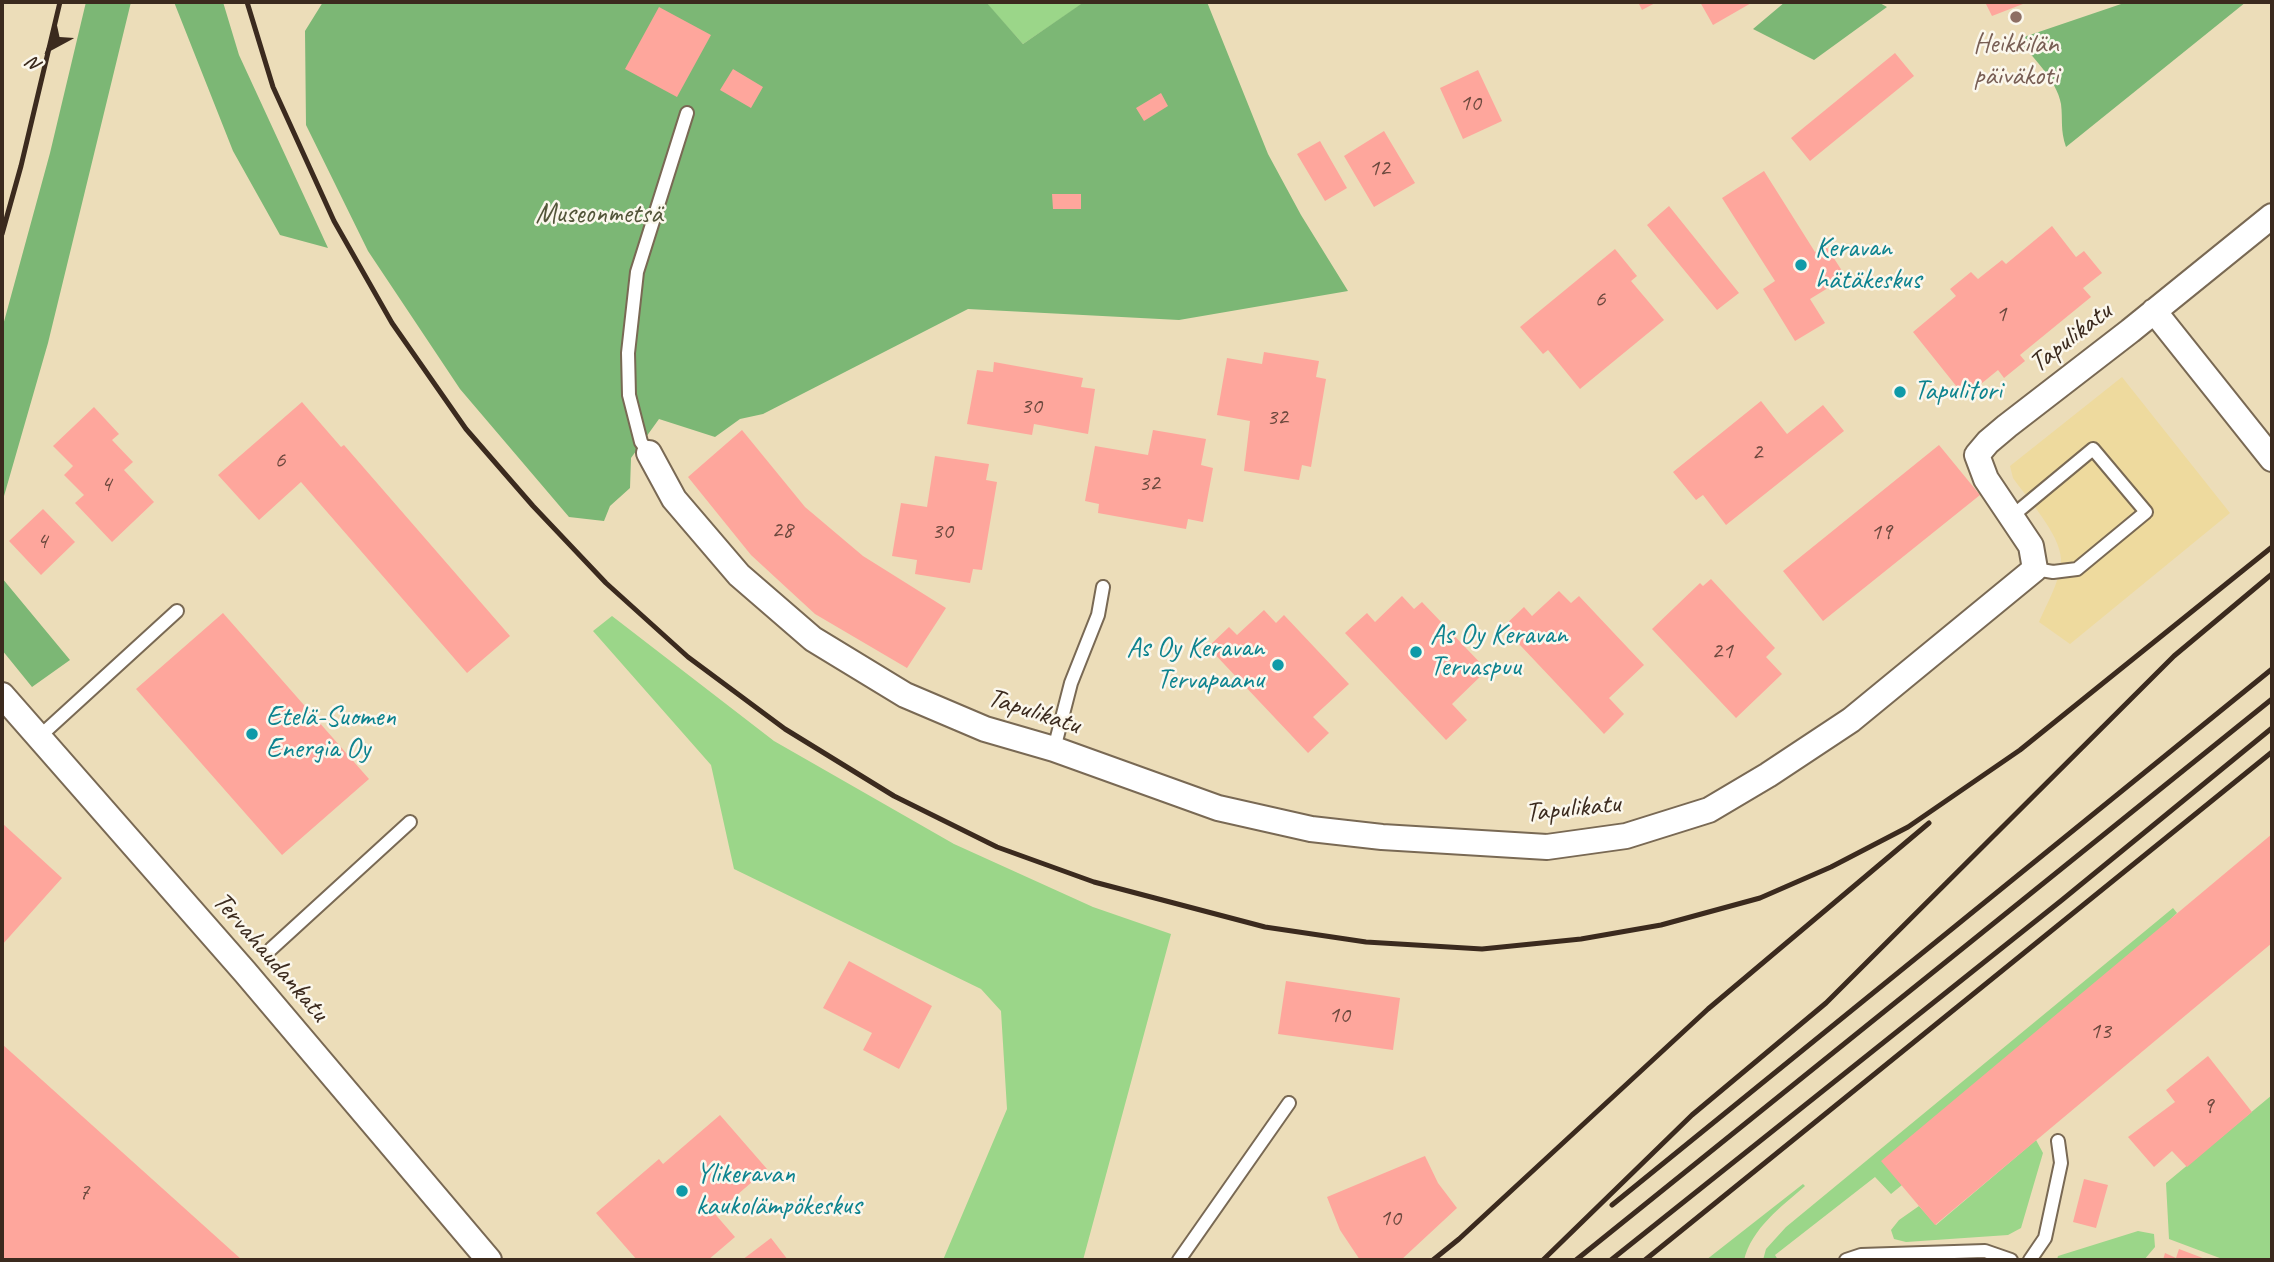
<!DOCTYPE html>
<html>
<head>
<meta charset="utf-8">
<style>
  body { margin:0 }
  #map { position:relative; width:2274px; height:1262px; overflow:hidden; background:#ecddb9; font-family:Caveat,sans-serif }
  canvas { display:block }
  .frame { position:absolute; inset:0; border:4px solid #3b2a1e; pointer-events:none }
  .north { position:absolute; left:14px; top:14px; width:70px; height:70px; -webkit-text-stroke:5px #fbf7ec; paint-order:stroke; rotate:221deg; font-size:19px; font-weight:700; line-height:28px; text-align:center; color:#3b2a1e }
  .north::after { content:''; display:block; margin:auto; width:24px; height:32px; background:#3b2a1e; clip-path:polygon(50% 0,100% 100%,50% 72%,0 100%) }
</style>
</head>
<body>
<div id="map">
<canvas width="2274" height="1262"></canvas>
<div class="frame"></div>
<div class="north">N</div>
</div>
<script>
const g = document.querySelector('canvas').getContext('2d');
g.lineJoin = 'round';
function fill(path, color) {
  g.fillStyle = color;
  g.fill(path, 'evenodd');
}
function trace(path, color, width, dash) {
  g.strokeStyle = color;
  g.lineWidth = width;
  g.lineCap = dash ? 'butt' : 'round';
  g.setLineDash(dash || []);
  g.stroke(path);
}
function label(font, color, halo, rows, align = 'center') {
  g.font = font + ' Caveat,sans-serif';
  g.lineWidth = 5;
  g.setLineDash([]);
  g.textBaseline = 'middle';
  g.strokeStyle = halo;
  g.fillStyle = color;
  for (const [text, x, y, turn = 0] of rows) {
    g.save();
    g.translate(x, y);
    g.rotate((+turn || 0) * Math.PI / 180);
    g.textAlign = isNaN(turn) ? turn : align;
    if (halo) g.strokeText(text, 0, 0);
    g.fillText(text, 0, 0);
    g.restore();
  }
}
fill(new Path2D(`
  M985,2H1085L1023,44Z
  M612,616L774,741L954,844L1093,907L1171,934L1083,1260H943L1007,1109L1001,1011L981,989L734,869L711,765L593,631Z
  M2173,908L2177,913L1902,1185L1891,1194L1875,1177L1775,1255L1778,1260H1763L1766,1249L1786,1227Z
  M2272,1095V1260H2225L2169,1239L2166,1183Z
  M2036,1140L2043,1153L2021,1228L2008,1235L1906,1242L1894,1239L1891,1230L1899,1220L1919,1206L1936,1225Z
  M1803,1184L1805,1186C1781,1207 1752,1228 1744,1260H1706Z
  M2138,1231L2154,1234L2155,1247L2144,1260H2057L2058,1256Z`), '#9bd689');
fill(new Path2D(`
  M86,2H131L48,343L2,503V329L50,153Z
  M174,2H223L239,55L328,248L280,235L233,151Z
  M323,2H986L1023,44L1084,2H1207L1268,154L1301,215L1348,291L1179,320L968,309L763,414L740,419L715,437L659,419L631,458L630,488L610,506L604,521L569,517L460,389L368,251L306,125L305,31Z
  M1785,2H1878L1887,7L1814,60L1753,29Z
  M2127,2H2246L2066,147C2060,129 2063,120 2061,104C2057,80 2032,57 2018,39Z
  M2,578L70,660L32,687L2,650Z`), '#7cb775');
fill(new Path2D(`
  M2122,377L2230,513L2070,644L2039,622C2047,603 2061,580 2061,559C2060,534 2027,498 2013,478L2010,466Z`), '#eeda9e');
fill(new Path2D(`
  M1638,2H1657L1642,10Z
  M1700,2H1753L1713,25Z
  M1985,2H2028L1992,16Z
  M659,7L711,35L677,97L625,69Z
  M1895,53L1914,76L1810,161L1791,138Z
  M733,69L763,87L751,108L720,90Z
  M1478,70L1502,121L1463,139L1440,88Z
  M1161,93L1168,106L1144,121L1136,108Z
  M1384,131L1415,183L1374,207L1344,156Z
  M1320,141L1347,188L1325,201L1297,154Z
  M1764,171L1815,252L1826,246L1846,277L1810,299L1825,323L1795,341L1763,289L1775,281L1722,198Z
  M1052,194H1081V209H1053Z
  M1669,206L1739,293L1717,310L1647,225Z
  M2052,226L2076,257L2084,251L2102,273L2083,288L2091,297L2020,355L2025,361L2004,378L1998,370L1965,397L1913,332L1956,296L1950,289L1971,272L1978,279L2002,260L2006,264Z
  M1615,249L1637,276L1631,281L1664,320L1580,389L1548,350L1543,354L1520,327Z
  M1264,352L1319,361L1316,377L1326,379L1311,467L1302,465L1299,480L1244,471L1250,421L1217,415L1227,358L1262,364Z
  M994,362L1083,378L1081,387L1095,389L1088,434L1034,424L1032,435L967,424L977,370L993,372Z
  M1761,401L1787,434L1823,405L1844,431L1726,525L1703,495L1696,500L1673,472Z
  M302,402L341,447L344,445L510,636L467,673L301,482L259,520L218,475Z
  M94,407L119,434L112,440L133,462L124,470L154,502L112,542L75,503L84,495L64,475L73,466L53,446Z
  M742,430L805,507L863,556L946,608L907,668L815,614L751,555L688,477Z
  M1153,430L1206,439L1201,465L1213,468L1203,522L1188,519L1186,529L1098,513L1099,504L1085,501L1095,446L1148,455Z
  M1939,445L1980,495L1823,621L1783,571Z
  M935,456L989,464L986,480L997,482L982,570L973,569L970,583L915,574L917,560L892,556L901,503L927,507Z
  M43,509L75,542L41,575L9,541Z
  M1711,579L1775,648L1766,657L1782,674L1736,718L1652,629L1700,583L1703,586Z
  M1559,591L1571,603L1579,596L1644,665L1609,698L1624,714L1604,734L1503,627L1524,607L1532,616Z
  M1402,596L1414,609L1422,602L1487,670L1452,704L1467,720L1446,740L1345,633L1367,613L1375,622Z
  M1264,610L1276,623L1284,615L1349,684L1313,717L1329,733L1308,753L1208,647L1229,627L1237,635Z
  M223,613L369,779L282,855L136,689Z
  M2,823L62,878L2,945Z
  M2272,834V943L1935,1225L1881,1161Z
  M849,961L932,1006L899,1069L863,1050L872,1033L823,1008Z
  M1286,981L1400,998L1393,1050L1278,1034Z
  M2,1044L242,1260H2Z
  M2208,1056L2252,1112L2187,1167L2172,1151L2154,1167L2128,1137L2175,1102L2166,1090Z
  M720,1115L767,1169L715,1214L735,1237L708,1260H637L596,1213L659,1159L663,1164Z
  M1425,1156L1438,1183L1457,1208L1401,1260H1360L1340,1230L1327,1197Z
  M2084,1179L2108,1185L2096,1228L2073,1222Z
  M771,1238L788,1260H742Z
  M2179,1249L2208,1260H2163L2165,1253L2176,1258Z`), '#fea69c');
const lane = new Path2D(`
  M649,453L641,442L629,395L628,353L637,272L687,113
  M2011,517L2093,449L2146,512L2077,569L2053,572L2035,569
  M39,737L177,611
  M1054,749L1071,683L1098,615L1103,587
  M271,949L410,822
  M1179,1260L1289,1103
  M1846,1260L1861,1255L1985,1251L2011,1260
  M2030,1260L2045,1238L2061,1163L2058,1141`);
const street = new Path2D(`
  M2154,311L2272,459
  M649,453L674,499L739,575L813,639L905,695L985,729L1054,749L1218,808L1311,829L1382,837L1547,847L1626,836L1709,810L1768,775L1851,720L2035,569L2031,546L1986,479L1977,455L1988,442L2007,426L2130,331L2272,216
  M2,695L245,972L489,1260`);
trace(lane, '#796954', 16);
trace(street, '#796954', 28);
trace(lane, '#fff', 12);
trace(street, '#fff', 24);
trace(new Path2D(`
  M247,2L273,87L334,221L392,323L466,429L533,506L606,583L688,657L785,729L894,796L997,847L1094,882L1265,927L1366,942L1482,949L1581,939L1661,925L1760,898L1831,867L1908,827L2020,750L2272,547
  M2,234L21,166L60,2
  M1612,1205L2272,669
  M1433,1260L1459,1239L1708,1009L1929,823
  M1543,1260L1692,1115L1826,1003L2174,656L2272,574
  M1576,1260L2272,699
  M1611,1260L2062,900L2272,728
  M1645,1260L2272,752`), '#3b2a1e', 5);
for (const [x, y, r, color] of [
  [2016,17,7,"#8d6e63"],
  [1801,265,7,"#0f9aa8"],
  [1900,392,7,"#0f9aa8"],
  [1416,652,7,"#0f9aa8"],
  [1278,665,7,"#0f9aa8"],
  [252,734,7,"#0f9aa8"],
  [682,1191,7,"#0f9aa8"]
]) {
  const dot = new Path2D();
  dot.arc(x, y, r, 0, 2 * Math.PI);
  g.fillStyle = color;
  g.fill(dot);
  trace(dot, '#fbf7ec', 2.5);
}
label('24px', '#6c493e', null, [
  ["10",1470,104],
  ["12",1379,169],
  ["6",1600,300],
  ["1",2001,315],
  ["30",1031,407],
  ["32",1277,418],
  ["2",1757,453],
  ["6",280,461],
  ["32",1149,484],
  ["4",106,485],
  ["28",782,531],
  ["30",942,532],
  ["19",1881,533],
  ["4",42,542],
  ["21",1722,652],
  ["10",1339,1016],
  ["13",2100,1032],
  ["9",2208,1107],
  ["7",84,1193],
  ["10",1390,1219]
]);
label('28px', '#785e54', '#fbf7ec', [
  ["Heikkilän",2016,45],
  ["päiväkoti",2016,77]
]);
label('28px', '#535539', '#fbf7ec', [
  ["Museonmetsä",599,215]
]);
label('28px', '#0d838f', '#fbf7ec', [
  ["Keravan",1815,249],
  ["hätäkeskus",1815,281],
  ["Tapulitori",1914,392],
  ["As Oy Keravan",1430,636],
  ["Tervaspuu",1430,668],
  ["As Oy Keravan",1264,649,"right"],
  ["Tervapaanu",1264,681,"right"],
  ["Etelä-Suomen",266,718],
  ["Energia Oy",266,750],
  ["Ylikeravan",696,1175],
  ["kaukolämpökeskus",696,1207]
], 'left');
label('28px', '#3b2a1e', '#fbf7ec', [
  ["Tapulikatu",2071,338,-38],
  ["Tapulikatu",1034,712,18],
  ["Tapulikatu",1573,809,-6],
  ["Tervahaudankatu",270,957,49]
]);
</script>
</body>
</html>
